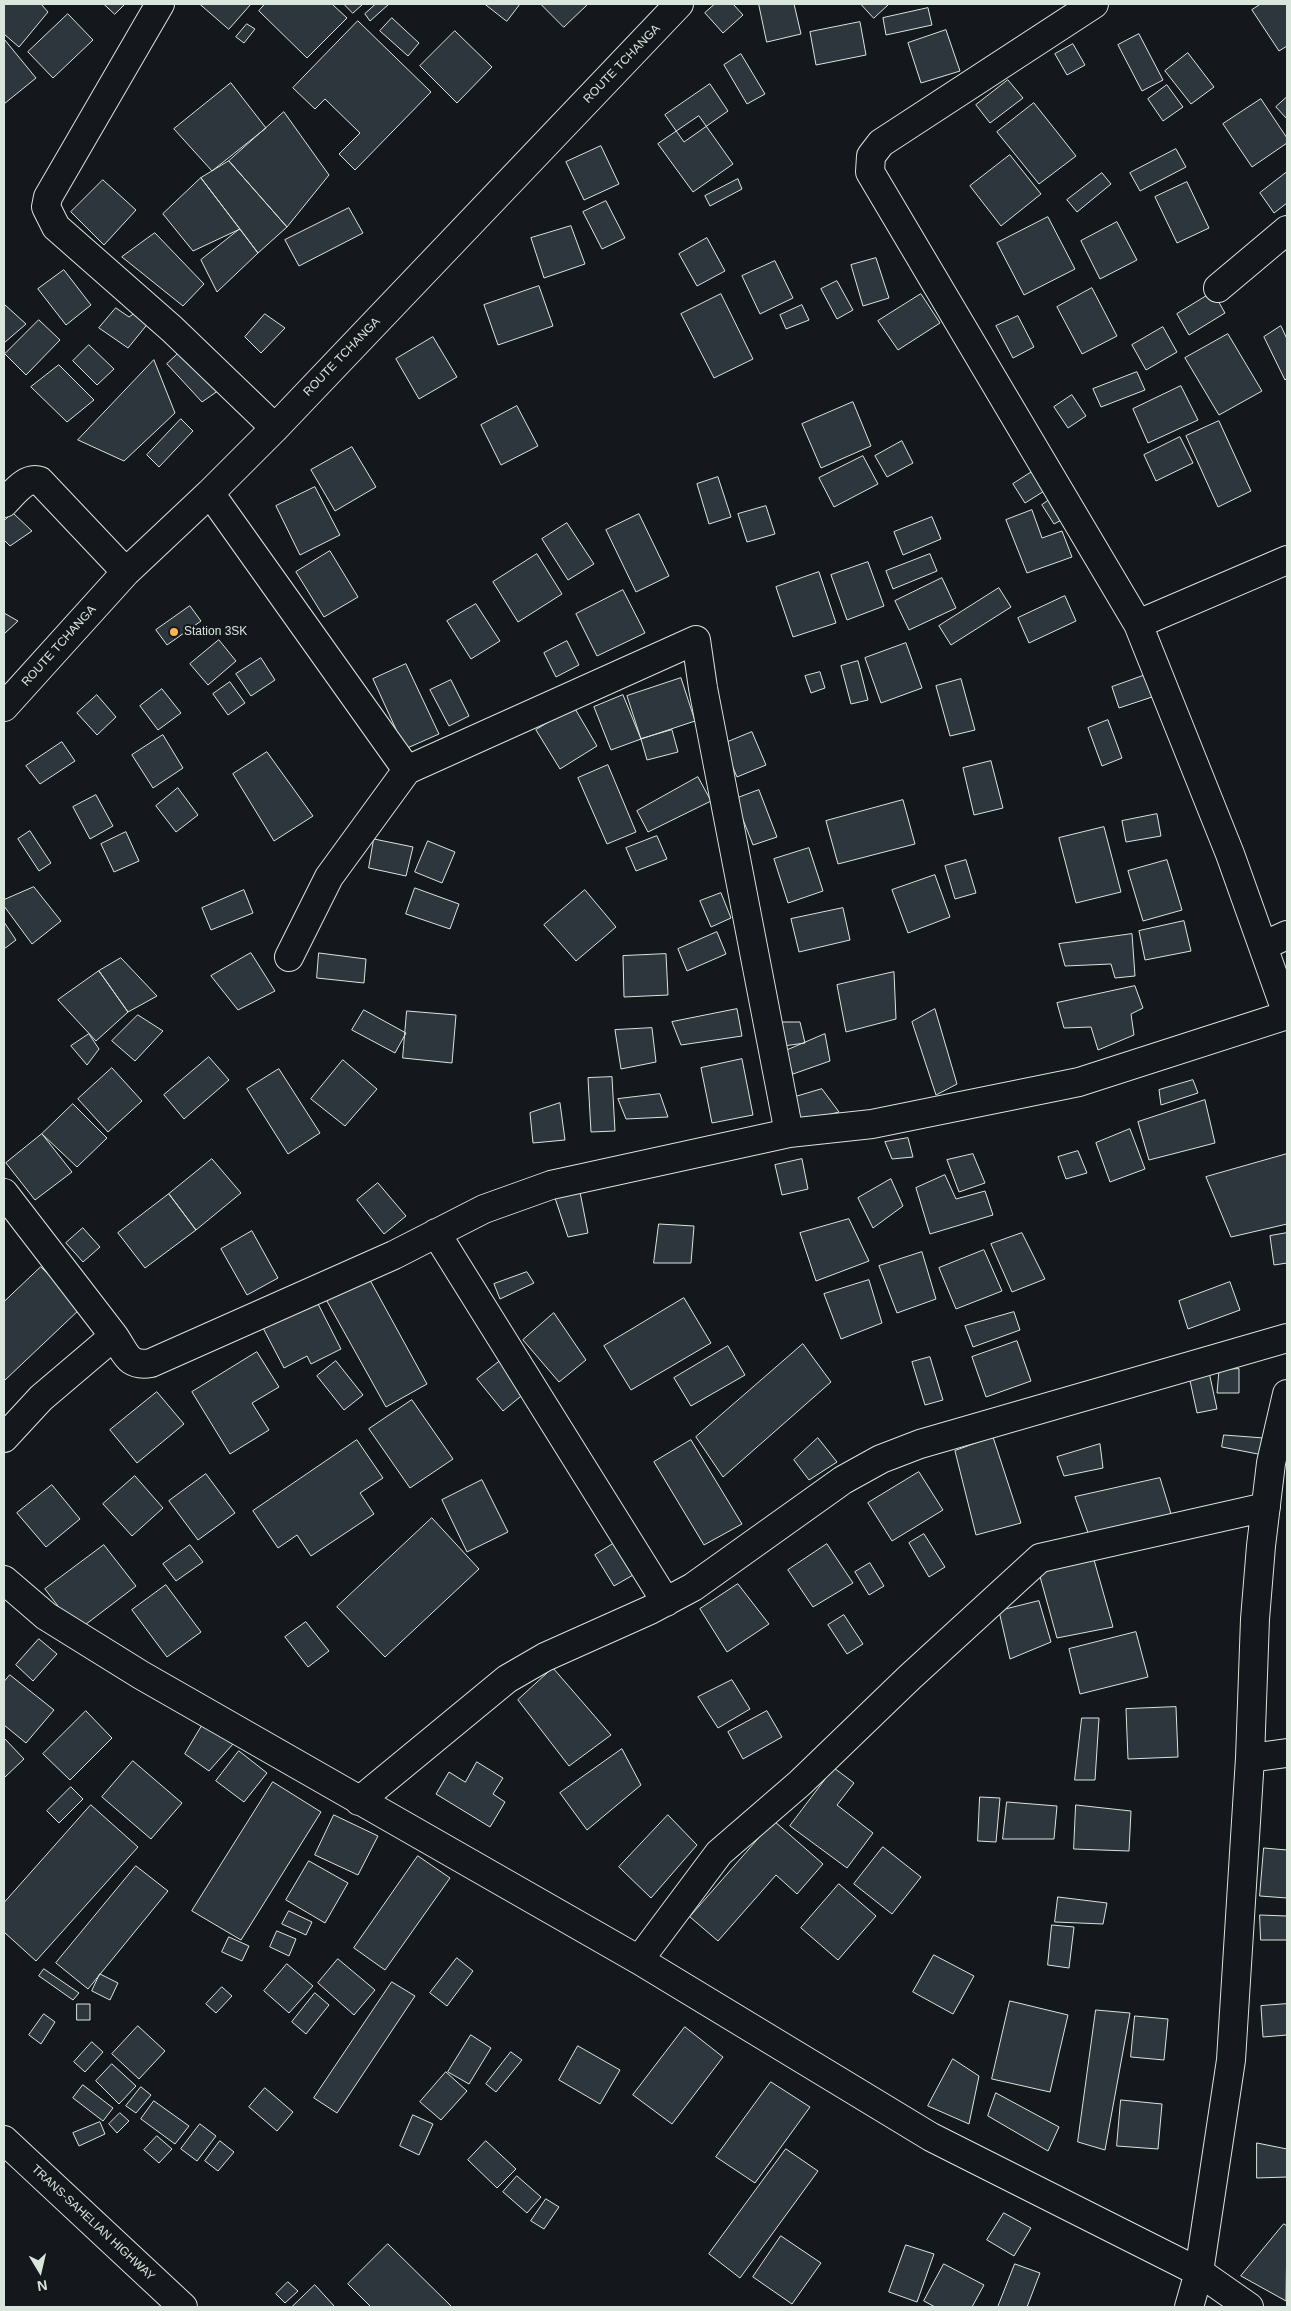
<!DOCTYPE html>
<html>
<head>
<meta charset="utf-8">
<style>
  body { margin:0 }
  #map { position:relative; width:1291px; height:2311px; overflow:hidden; background:#14181c; font-family:Helvetica,sans-serif }
  canvas { display:block }
  .frame { position:absolute; inset:0; border:5px solid #d8e6dc; pointer-events:none }
  .north { position:absolute; left:15px; top:2246px; width:50px; height:50px; -webkit-text-stroke:4px #14181c; paint-order:stroke; rotate:171deg; font-size:14px; font-weight:700; line-height:20px; text-align:center; color:#d8e6dc }
  .north::after { content:''; display:block; margin:auto; width:18px; height:22px; background:#d8e6dc; clip-path:polygon(50% 0,100% 100%,50% 72%,0 100%) }
</style>
</head>
<body>
<div id="map">
<canvas width="1291" height="2311"></canvas>
<div class="frame"></div>
<div class="north">N</div>
</div>
<script>
const g = document.querySelector('canvas').getContext('2d');
g.lineJoin = 'round';
function fill(path, color) {
  g.fillStyle = color;
  g.fill(path, 'evenodd');
}
function trace(path, color, width, dash) {
  g.strokeStyle = color;
  g.lineWidth = width;
  g.lineCap = dash ? 'butt' : 'round';
  g.setLineDash(dash || []);
  g.stroke(path);
}
function label(font, color, halo, rows, align = 'center') {
  g.font = font + ' Helvetica,sans-serif';
  g.lineWidth = 4;
  g.setLineDash([]);
  g.textBaseline = 'middle';
  g.strokeStyle = halo;
  g.fillStyle = color;
  for (const [text, x, y, turn = 0] of rows) {
    g.save();
    g.translate(x, y);
    g.rotate((+turn || 0) * Math.PI / 180);
    g.textAlign = isNaN(turn) ? turn : align;
    if (halo) g.strokeText(text, 0, 0);
    g.fillText(text, 0, 0);
    g.restore();
  }
}
const building = new Path2D(`
  M4,4H41L48,12L19,47L4,34Z
  M104,4H125L115,14Z
  M200,4H251L229,29Z
  M265,4H332L347,18L307,58L259,11Z
  M344,4H363L353,13Z
  M376,4H389L370,21L365,14Z
  M485,4H520L507,21Z
  M541,4H588L564,27Z
  M715,4H733L743,15L723,33L705,13Z
  M759,4H794L801,34L767,42Z
  M861,4H889L874,18Z
  M1261,4H1287V46L1279,51L1252,10Z
  M928,8L932,25L886,35L883,18Z
  M68,14L93,40L53,78L28,52Z
  M392,18L419,43L408,56L380,31Z
  M358,21L431,92L355,170L339,154L360,133L325,99L315,109L293,88Z
  M860,22L866,55L816,65L810,32Z
  M247,24L255,29L244,43L236,37Z
  M946,30L960,71L921,83L908,43Z
  M455,31L492,67L457,103L420,66Z
  M1139,34L1163,80L1142,91L1118,45Z
  M4,39L36,78L4,104Z
  M1073,44L1085,65L1067,75L1055,54Z
  M1188,53L1214,87L1191,104L1165,71Z
  M741,54L765,94L747,104L724,65Z
  M1008,80L1023,98L990,123L976,105Z
  M231,83L266,128L212,171L174,129Z
  M710,84L728,111L684,142L665,115Z
  M1167,85L1183,107L1163,121L1148,99Z
  M1287,97V119L1276,107Z
  M1261,99L1287,138V143L1252,167L1223,124Z
  M1034,103L1076,156L1039,184L997,132Z
  M284,112L329,175L287,227L229,161Z
  M699,116L733,164L693,192L658,144Z
  M601,146L619,184L584,200L566,162Z
  M1176,149L1186,167L1140,191L1130,173Z
  M1010,155L1041,194L1001,226L970,186Z
  M229,161L287,227L258,253L201,178Z
  M1287,172V203L1274,213L1260,193Z
  M1102,173L1111,184L1077,212L1067,200Z
  M201,178L240,229L193,251L163,214Z
  M738,179L742,189L710,206L705,196Z
  M103,180L136,210L104,245L71,212Z
  M1187,182L1209,228L1177,243L1155,197Z
  M606,201L625,238L602,249L583,212Z
  M349,208L363,233L299,266L285,240Z
  M1048,217L1075,269L1024,295L997,243Z
  M1117,222L1137,260L1100,279L1081,241Z
  M571,226L585,264L544,278L531,238Z
  M240,229L258,253L217,292L201,260Z
  M155,233L204,284L183,306L122,257Z
  M707,238L725,271L697,286L679,254Z
  M876,258L889,298L863,306L851,265Z
  M775,261L793,298L760,314L742,276Z
  M64,270L91,305L66,325L38,289Z
  M837,281L853,310L837,319L821,289Z
  M539,286L553,326L498,345L484,305Z
  M1092,288L1117,336L1082,354L1057,307Z
  M1213,292L1225,313L1189,335L1177,314Z
  M721,294L753,359L714,378L681,314Z
  M921,294L940,323L898,350L878,321Z
  M4,304L26,324L4,343Z
  M802,305L809,320L786,329L780,315Z
  M116,308L129,317L139,310L150,321L128,348L99,328Z
  M265,314L285,328L261,353L245,337Z
  M1018,316L1034,347L1013,358L996,326Z
  M39,320L60,340L26,375L5,354Z
  M1281,326L1287,339V378L1285,380L1264,337Z
  M1163,327L1177,352L1146,370L1132,345Z
  M1228,334L1262,391L1219,415L1185,358Z
  M433,337L457,377L419,399L396,359Z
  M89,345L114,369L97,385L73,361Z
  M181,351L222,388L202,402L167,364Z
  M154,360L175,413L124,461L78,440Z
  M59,365L94,400L67,422L31,387Z
  M1137,372L1145,390L1101,407L1093,389Z
  M1181,386L1198,420L1148,443L1133,409Z
  M1072,395L1086,416L1068,428L1054,407Z
  M853,402L871,446L821,468L802,424Z
  M517,406L538,446L501,465L481,425Z
  M181,419L193,431L159,467L147,455Z
  M1219,421L1251,491L1218,507L1186,436Z
  M1180,437L1193,463L1156,481L1144,455Z
  M902,441L913,463L887,477L875,456Z
  M352,447L376,487L335,511L311,470Z
  M863,456L878,484L834,507L819,478Z
  M1038,468L1049,488L1025,503L1013,484Z
  M718,477L731,517L709,524L697,484Z
  M315,487L340,535L300,555L276,506Z
  M1052,498L1065,518L1054,524L1042,505Z
  M766,506L775,534L747,542L738,514Z
  M1032,510L1042,538L1062,531L1072,557L1027,573L1006,520Z
  M13,513L32,531L10,546L4,540V521Z
  M639,514L669,576L636,592L606,530Z
  M932,517L941,539L903,555L894,532Z
  M567,523L594,564L568,580L542,539Z
  M330,551L358,597L324,617L296,572Z
  M537,554L562,594L518,622L493,582Z
  M930,554L937,571L893,589L886,571Z
  M868,562L884,606L847,620L831,575Z
  M819,572L836,623L793,637L776,587Z
  M942,578L956,608L909,630L895,601Z
  M999,588L1011,607L951,645L939,626Z
  M623,590L645,633L597,656L576,614Z
  M1065,596L1076,621L1029,643L1018,618Z
  M476,604L500,641L471,659L447,621Z
  M190,606L201,621L167,645L156,630Z
  M4,613L18,621L4,634Z
  M219,640L236,661L208,685L190,664Z
  M567,641L579,665L556,677L544,653Z
  M906,643L922,688L881,703L865,658Z
  M261,658L275,680L251,696L236,674Z
  M858,661L868,700L851,704L841,666Z
  M406,664L439,734L405,749L373,679Z
  M820,672L825,688L811,693L805,676Z
  M1151,673L1158,695L1119,708L1112,687Z
  M681,678L695,721L641,739L627,696Z
  M961,679L975,730L950,736L936,686Z
  M451,680L469,716L449,726L430,690Z
  M230,682L245,703L228,715L213,694Z
  M162,689L181,713L158,730L140,706Z
  M97,695L116,717L97,735L77,713Z
  M623,695L641,739L611,750L594,707Z
  M574,707L597,746L560,769L536,730Z
  M1108,720L1122,758L1102,766L1088,728Z
  M672,730L678,752L647,760L641,739Z
  M752,732L766,765L737,777L723,744Z
  M163,735L183,768L153,788L132,755Z
  M62,742L75,761L40,784L26,766Z
  M267,752L313,816L274,841L233,774Z
  M991,761L1003,808L974,815L963,768Z
  M608,765L636,832L607,844L578,778Z
  M698,777L711,801L648,832L637,811Z
  M178,788L198,815L176,832L156,806Z
  M759,790L777,837L753,845L735,799Z
  M96,795L113,826L90,839L73,807Z
  M903,800L915,844L838,864L826,821Z
  M1157,814L1161,836L1126,842L1122,821Z
  M1104,827L1121,892L1076,903L1059,838Z
  M30,831L51,863L39,871L18,839Z
  M126,832L139,861L114,872L101,844Z
  M657,836L667,859L636,871L626,848Z
  M374,839L413,847L406,876L369,868Z
  M428,841L455,852L442,883L415,872Z
  M809,848L823,891L788,903L774,859Z
  M966,860L976,893L955,899L945,866Z
  M1167,860L1182,910L1143,921L1128,871Z
  M935,875L950,917L908,933L892,890Z
  M34,887L61,921L32,944L4,906V900Z
  M415,888L459,904L450,929L406,914Z
  M244,890L253,913L211,930L202,908Z
  M585,890L616,927L576,961L544,925Z
  M721,893L731,918L711,927L700,901Z
  M843,908L850,940L799,952L791,919Z
  M1184,921L1191,951L1145,960L1139,931Z
  M4,922L16,940L4,949Z
  M717,932L726,954L687,971L678,949Z
  M1132,934L1135,976L1115,978L1111,964L1065,966L1059,944Z
  M251,953L275,991L238,1010L211,976Z
  M319,953L366,959L364,983L317,978Z
  M666,954L668,995L624,997L623,956Z
  M121,958L157,996L128,1012L99,971Z
  M99,971L128,1012L96,1041L58,1000Z
  M894,972L896,1019L846,1032L837,985Z
  M1135,986L1143,1008L1131,1014L1134,1035L1098,1050L1091,1027L1064,1028L1057,1003Z
  M737,1009L742,1036L681,1045L672,1022Z
  M935,1009L957,1084L936,1095L912,1022Z
  M364,1010L406,1033L395,1053L352,1030Z
  M407,1011L456,1015L452,1063L403,1058Z
  M138,1015L163,1031L135,1061L112,1041Z
  M771,1022H800L805,1043L776,1047Z
  M652,1028L656,1062L621,1069L615,1030Z
  M89,1034L99,1049L87,1065L71,1046Z
  M825,1034L830,1061L793,1074L783,1052Z
  M209,1057L229,1080L184,1119L164,1095Z
  M742,1059L753,1115L712,1123L701,1068Z
  M343,1060L377,1089L345,1126L311,1099Z
  M112,1068L142,1101L108,1132L78,1099Z
  M279,1069L320,1133L288,1154L247,1089Z
  M612,1077L615,1131L591,1132L588,1078Z
  M1193,1080L1198,1093L1161,1105L1159,1090Z
  M822,1089L839,1112L799,1122L795,1097Z
  M660,1094L668,1117L626,1119L618,1099Z
  M1205,1100L1215,1143L1149,1160L1138,1122Z
  M560,1103L565,1140L533,1143L530,1113Z
  M73,1104L107,1138L77,1167L42,1134Z
  M1130,1129L1145,1169L1110,1182L1096,1143Z
  M42,1134L72,1172L35,1200L6,1163Z
  M908,1138L913,1157L892,1159L885,1142Z
  M1078,1151L1087,1173L1066,1179L1058,1157Z
  M973,1154L985,1183L959,1192L947,1160Z
  M1287,1154V1224L1231,1237L1206,1177Z
  M212,1159L241,1193L196,1230L169,1194Z
  M802,1159L808,1189L782,1195L775,1165Z
  M945,1175L956,1199L985,1191L993,1215L930,1234L916,1188Z
  M891,1179L903,1206L873,1228L858,1198Z
  M378,1183L406,1216L384,1234L357,1200Z
  M579,1187L588,1233L568,1237L554,1195Z
  M169,1194L196,1230L145,1268L118,1233Z
  M849,1219L869,1261L816,1281L800,1233Z
  M659,1224L694,1226L691,1263H654Z
  M83,1228L100,1247L83,1262L66,1243Z
  M252,1231L278,1278L247,1295L221,1249Z
  M1022,1233L1045,1279L1012,1292L991,1244Z
  M1287,1233V1263L1274,1265L1270,1236Z
  M984,1250L1002,1291L956,1309L939,1268Z
  M922,1252L936,1299L897,1313L879,1266Z
  M41,1267L81,1308L4,1381V1302Z
  M365,1271L427,1384L386,1407L323,1294Z
  M527,1272L534,1283L500,1299L494,1284Z
  M869,1280L882,1323L841,1339L824,1294Z
  M1230,1282L1240,1310L1188,1329L1179,1301Z
  M315,1298L341,1349L311,1364L307,1356L284,1368L262,1326Z
  M684,1298L711,1343L631,1390L604,1346Z
  M1014,1312L1020,1330L973,1347L965,1326Z
  M554,1313L586,1360L559,1382L523,1340Z
  M1017,1341L1031,1381L986,1397L972,1357Z
  M803,1344L831,1382L723,1477L696,1437Z
  M728,1346L745,1375L691,1406L674,1378Z
  M257,1352L279,1387L252,1403L269,1430L230,1454L192,1392Z
  M930,1357L943,1400L925,1405L912,1362Z
  M336,1361L363,1395L344,1410L317,1376Z
  M500,1361L526,1392L503,1411L477,1379Z
  M1239,1369V1393H1217L1219,1370Z
  M1209,1372L1217,1409L1197,1413L1189,1376Z
  M157,1392L184,1424L137,1463L110,1430Z
  M412,1400L453,1459L410,1488L369,1429Z
  M1224,1435L1264,1438L1263,1455L1222,1447Z
  M993,1437L1021,1523L976,1535L955,1451Z
  M818,1438L837,1462L809,1480L794,1460Z
  M357,1440L383,1478L360,1493L374,1514L311,1556L297,1535L278,1548L253,1511Z
  M691,1440L742,1524L704,1545L654,1462Z
  M1100,1444L1103,1468L1064,1476L1057,1457Z
  M919,1472L943,1510L892,1541L868,1503Z
  M206,1474L235,1513L198,1540L169,1501Z
  M135,1476L163,1508L132,1536L103,1504Z
  M1160,1478L1172,1517L1091,1541L1075,1497Z
  M482,1480L508,1532L467,1552L442,1500Z
  M52,1485L80,1519L46,1547L17,1513Z
  M432,1518L479,1569L385,1657L337,1607Z
  M924,1534L945,1567L929,1577L909,1543Z
  M621,1539L640,1571L614,1586L595,1555Z
  M827,1544L853,1583L813,1607L788,1570Z
  M104,1545L136,1586L77,1631L45,1589Z
  M190,1545L203,1562L176,1581L163,1564Z
  M1094,1560L1113,1627L1057,1638L1039,1573Z
  M870,1563L884,1586L869,1595L855,1572Z
  M738,1584L769,1624L727,1652L700,1609Z
  M166,1585L201,1632L167,1657L132,1610Z
  M1039,1601L1051,1642L1010,1659L999,1611Z
  M844,1615L863,1644L847,1654L828,1625Z
  M306,1622L329,1651L308,1667L285,1637Z
  M1136,1632L1148,1677L1080,1694L1069,1649Z
  M39,1639L57,1654L33,1681L16,1665Z
  M553,1668L611,1735L569,1766L518,1700Z
  M10,1675L54,1710L26,1743L4,1725V1682Z
  M732,1680L750,1709L718,1728L698,1697Z
  M1176,1707L1178,1757L1128,1759L1126,1709Z
  M86,1711L112,1738L70,1780L43,1754Z
  M767,1711L782,1737L743,1759L728,1732Z
  M1082,1718H1099L1095,1780H1075Z
  M203,1724L233,1744L209,1771L185,1754Z
  M4,1738L24,1759L4,1778Z
  M622,1749L641,1785L587,1830L560,1793Z
  M239,1751L267,1773L244,1802L216,1781Z
  M133,1761L182,1803L151,1839L102,1797Z
  M477,1762L503,1778L493,1794L505,1802L490,1827L436,1794L449,1772L465,1782Z
  M834,1768L854,1783L837,1805L873,1833L847,1868L790,1826Z
  M273,1782L321,1812L241,1940L192,1911Z
  M71,1787L83,1799L59,1823L47,1811Z
  M980,1797L1000,1798L996,1842L978,1841Z
  M1007,1802L1057,1806L1054,1839H1003Z
  M91,1805L138,1847L36,1961L4,1932V1903Z
  M1076,1805L1131,1811L1129,1851L1074,1849Z
  M334,1815L378,1836L358,1875L315,1855Z
  M668,1815L697,1845L651,1898L619,1867Z
  M774,1821L823,1864L797,1894L776,1875L718,1941L690,1917Z
  M883,1847L921,1877L892,1914L854,1884Z
  M1264,1848L1287,1850V1898L1260,1896Z
  M418,1856L450,1878L385,1970L354,1948Z
  M309,1861L348,1883L325,1923L286,1900Z
  M136,1866L168,1891L88,1989L56,1963Z
  M839,1884L876,1916L838,1960L801,1928Z
  M1058,1897L1107,1903L1103,1924L1055,1922Z
  M289,1911L312,1922L306,1935L282,1924Z
  M1260,1915L1287,1916V1940H1261Z
  M1052,1925L1074,1927L1069,1968L1048,1965Z
  M277,1931L296,1939L289,1956L270,1947Z
  M229,1937L249,1946L242,1961L222,1952Z
  M934,1955L974,1976L953,2014L913,1992Z
  M457,1958L473,1971L447,2006L430,1993Z
  M338,1959L375,1990L354,2015L318,1983Z
  M287,1964L313,1986L289,2013L264,1991Z
  M44,1969L79,1993L73,2000L39,1976Z
  M100,1974L118,1983L110,2000L92,1991Z
  M392,1982L415,1996L337,2113L314,2098Z
  M222,1987L232,1996L216,2013L206,2004Z
  M315,1993L329,2005L306,2034L292,2022Z
  M1010,2001L1068,2015L1050,2092L992,2079Z
  M77,2004H90V2020H77Z
  M1287,2004V2035L1263,2037L1261,2006Z
  M1096,2010L1130,2013L1105,2150L1078,2142Z
  M44,2014L55,2022L41,2044L29,2035Z
  M1135,2016L1168,2019L1164,2060L1131,2057Z
  M138,2026L165,2051L139,2079L112,2054Z
  M685,2027L723,2057L672,2124L633,2095Z
  M471,2035L491,2048L469,2084L448,2072Z
  M92,2042L103,2052L85,2072L74,2062Z
  M578,2046L620,2070L600,2104L559,2080Z
  M511,2052L522,2060L496,2092L486,2084Z
  M953,2059L979,2076L969,2124L928,2106Z
  M112,2064L136,2086L119,2104L96,2081Z
  M446,2072L467,2091L441,2120L420,2102Z
  M771,2082L810,2107L755,2183L716,2157Z
  M83,2085L113,2108L103,2121L73,2098Z
  M141,2087L151,2095L136,2113L126,2106Z
  M265,2088L293,2112L277,2131L249,2107Z
  M996,2093L1059,2127L1048,2151L988,2116Z
  M1121,2100L1162,2104L1158,2149L1117,2146Z
  M154,2101L189,2126L175,2144L141,2119Z
  M120,2113L129,2121L117,2133L109,2124Z
  M413,2115L433,2124L419,2155L400,2146Z
  M100,2122L105,2134L79,2146L73,2133Z
  M200,2124L216,2136L197,2161L181,2149Z
  M157,2136L172,2149L159,2163L144,2150Z
  M220,2141L234,2152L218,2171L205,2161Z
  M486,2141L516,2169L497,2188L468,2160Z
  M1257,2143L1287,2149V2177L1257,2178Z
  M786,2149L818,2171L740,2278L709,2254Z
  M517,2176L541,2197L527,2213L503,2192Z
  M546,2199L559,2207L544,2229L531,2221Z
  M1004,2213L1031,2228L1014,2256L987,2240Z
  M1284,2224L1287,2226L1286,2301L1241,2276Z
  M781,2236L821,2263L792,2304L753,2277Z
  M388,2244L452,2307H371L348,2284Z
  M906,2245L934,2254L917,2302L889,2292Z
  M944,2264L984,2285L972,2307H935L924,2301Z
  M1015,2264L1040,2273L1027,2307H998Z
  M288,2282L298,2291L285,2303L276,2294Z
  M315,2285L335,2307H292Z`);
fill(building, '#2c363c');
trace(building, '#d8e6dc', 1);
const street = new Path2D(`
  M160,4L48,197L46,207L56,227L172,329L275,428
  M1094,4L881,143L871,156L870,172L1138,624
  M1218,288L1287,230
  M210,493L407,770
  M4,503C14,493 26,476 40,481L126,572
  M1287,560L1138,624L1230,854L1287,1014
  M4,707L126,572L210,493L275,428L679,4
  M1263,946L1287,935
  M289,957L329,877L407,770L696,640L703,688L789,1133
  M4,1193L114,1336
  M436,1233L666,1602
  M4,1438L41,1398L114,1336C126,1353 127,1367 151,1363L394,1255L484,1209L551,1185L789,1133L872,1124L1079,1082L1287,1015
  M4,1580L46,1616L141,1675L639,1960L931,2137L1199,2272L1249,2307
  M1250,1758L1287,1753
  M359,1801L507,1679L545,1657L650,1610L693,1587L843,1480L881,1459L920,1444L1287,1338
  M639,1960L719,1853L800,1783L910,1677L1040,1558L1266,1507
  M1189,2307L1199,2272L1231,2060L1250,1758L1255,1619L1261,1546L1271,1463L1287,1394`);
const highway = new Path2D(`
  M4,2140L183,2307`);
trace(street, '#d8e6dc', 30);
trace(highway, '#d8e6dc', 30);
trace(street, '#14181c', 28);
trace(highway, '#14181c', 28);
for (const [x, y, r, color] of [
  [174,632,5,"#ffb74d"]
]) {
  const dot = new Path2D();
  dot.arc(x, y, r, 0, 2 * Math.PI);
  g.fillStyle = color;
  g.fill(dot);
  trace(dot, '#14181c', 2);
}
label('12px', '#d8e6dc', '#14181c', [
  ["ROUTE TCHANGA",622,64,-46],
  ["ROUTE TCHANGA",342,357,-46],
  ["ROUTE TCHANGA",59,646,-48],
  ["TRANS-SAHELIAN HIGHWAY",93,2223,43]
]);
label('12px', '#d8e6dc', '#14181c', [
  ["Station 3SK",184,632]
], 'left');
</script>
</body>
</html>
